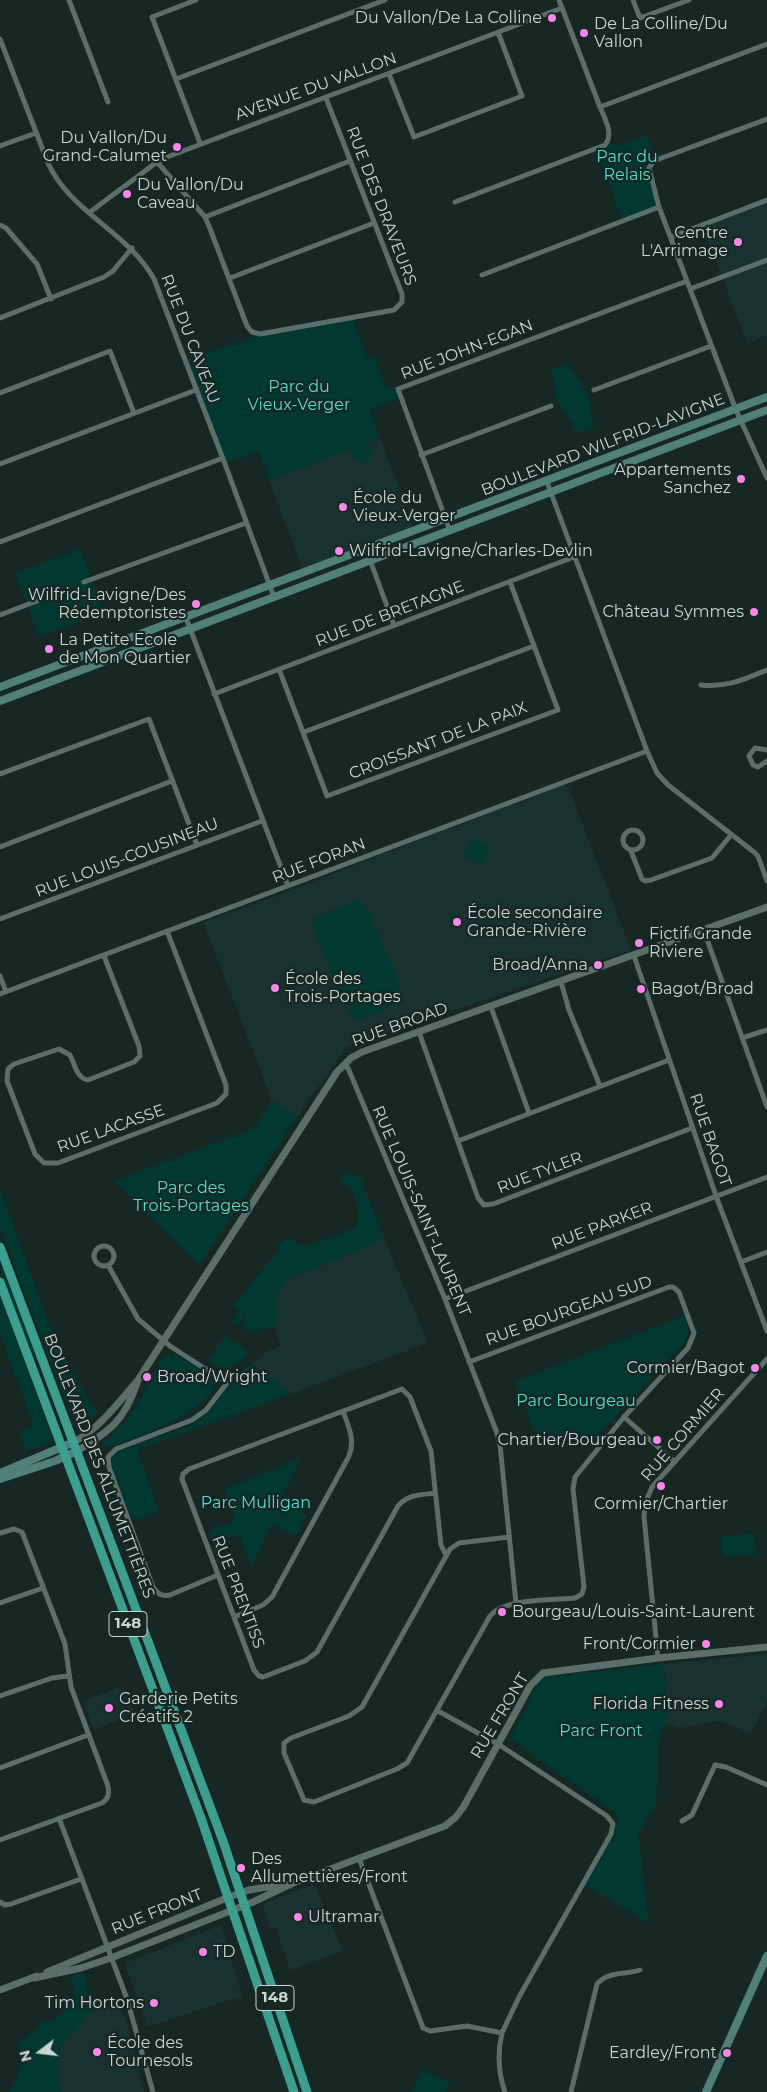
<!DOCTYPE html>
<html>
<head>
<meta charset="utf-8">
<style>
  body { margin:0 }
  #map { position:relative; width:767px; height:2092px; overflow:hidden; background:#172724; font-family:Montserrat,sans-serif }
  canvas { display:block }
  .north { position:absolute; left:15px; top:2027px; width:50px; height:50px; -webkit-text-stroke:4px #172724; paint-order:stroke; rotate:255deg; font-size:14px; font-weight:700; line-height:20px; text-align:center; color:#cbd5d3 }
  .north::after { content:''; display:block; margin:auto; width:18px; height:22px; background:#cbd5d3; clip-path:polygon(50% 0,100% 100%,50% 72%,0 100%) }
</style>
</head>
<body>
<div id="map">
<canvas width="767" height="2092"></canvas>
<div class="north">N</div>
</div>
<script>
const g = document.querySelector('canvas').getContext('2d');
g.lineJoin = 'round';
function fill(path, color) {
  g.fillStyle = color;
  g.fill(path, 'evenodd');
}
function trace(path, color, width, dash) {
  g.strokeStyle = color;
  g.lineWidth = width;
  g.lineCap = dash ? 'butt' : 'round';
  g.setLineDash(dash || []);
  g.stroke(path);
}
function label(font, color, halo, rows, align = 'center') {
  g.font = font + ' Montserrat,sans-serif';
  g.lineWidth = 4.5;
  g.setLineDash([]);
  g.textBaseline = 'middle';
  g.strokeStyle = halo;
  g.fillStyle = color;
  for (const [text, x, y, turn = 0] of rows) {
    g.save();
    g.translate(x, y);
    g.rotate((+turn || 0) * Math.PI / 180);
    g.textAlign = isNaN(turn) ? turn : align;
    if (halo) g.strokeText(text, 0, 0);
    g.fillText(text, 0, 0);
    g.restore();
  }
}
fill(new Path2D(`
  M767,200V335L747,343L702,225Z
  M380,438L415,531L304,572L269,480Z
  M567,784L631,950L346,1047L298,1116L272,1100L203,922L274,897L380,855Z
  M384,1238L428,1343L290,1394L252,1363L268,1351L281,1346L274,1326L277,1317V1292L291,1277L323,1265Z
  M767,1654V1701L751,1733L719,1721L681,1728L667,1723L664,1664Z
  M123,1686L134,1714L94,1730L83,1701Z
  M314,1884L343,1951L290,1970L276,1928H270L263,1904Z
  M221,1925L242,1996L147,2027L125,1963Z
  M118,2001L127,2023L144,2092H61L58,2060L61,2045L91,2012Z`), '#1a322e');
fill(new Path2D(`
  M647,135L656,160L651,165L659,207L623,222L597,149L608,143L619,146Z
  M352,318L367,358L374,356L386,387L398,389L401,397L369,410L380,438L367,443L372,452L369,460L361,463C353,461 352,456 351,449L269,480L259,451L225,464L185,362L260,334Z
  M567,363L587,393L594,427L578,433L558,402L551,370Z
  M80,549L104,612L39,637L15,573Z
  M478,838L480,843L485,842L489,853L484,856L486,861L474,865L472,859L467,860L463,850L468,848L466,842Z
  M360,898L365,909L367,908L401,988L399,990L404,1001L355,1022L350,1011H348L314,931L316,930L311,919Z
  M272,1100L298,1116L199,1265L114,1181L255,1128Z
  M344,1173L360,1177L384,1238L323,1265L291,1277L277,1292V1317L274,1326L246,1332L244,1325L245,1315L239,1324L230,1327L239,1312L234,1305L279,1249L278,1245L288,1238L296,1243L307,1246L356,1227C358,1223 357,1221 357,1216C358,1200 354,1189 340,1181L341,1176Z
  M0,1189L51,1330L88,1400L98,1411L86,1422L76,1420L69,1404L67,1405L0,1227Z
  M0,1255L40,1361L37,1362C22,1329 0,1292 0,1255Z
  M0,1296L51,1434V1439L49,1443L22,1452L25,1445L19,1431L34,1426L0,1334Z
  M684,1316L689,1331L684,1343L587,1447L545,1433L534,1432L516,1381Z
  M225,1335L242,1347L248,1355L233,1366L221,1369L208,1360Z
  M168,1354L172,1356L173,1354L210,1372L215,1380C213,1411 141,1434 117,1446L106,1447L103,1443L130,1416L163,1357Z
  M252,1363L290,1394L137,1450L159,1511L133,1521L111,1465L113,1453L191,1425L210,1412L220,1395L242,1370Z
  M301,1458L281,1500L306,1516L296,1537L272,1524L251,1567L239,1534L212,1544L208,1531L235,1521L224,1489Z
  M754,1533L756,1554L723,1557L721,1537Z
  M664,1664L667,1723L662,1729L659,1741L656,1804L638,1833L649,1923L585,1885L616,1831L618,1821L614,1812L510,1739L539,1681L544,1677Z
  M84,1972L91,2012L61,2045L58,2060L61,2092H9C21,2076 23,2060 18,2041L27,2038L43,2022L53,2020L76,1998L70,1977Z
  M422,2070L450,2083L446,2092H412Z`), '#013830');
trace(new Path2D(`
  M69,0L108,102
  M196,0L152,17L200,143
  M559,0L600,107L767,44
  M633,0L640,18L689,0
  M0,39L48,163C70,212 128,232 154,279L225,464L274,597
  M389,74L414,137L522,96L498,32
  M176,79L385,0
  M767,119L659,159L653,162L649,168L659,207L687,281L736,410L767,478
  M0,146L36,133
  M157,162L205,217L209,226L247,326L252,332L260,334L394,310L402,302V294L326,98
  M455,202L605,145C614,134 605,119 600,107
  M90,212L157,162L167,157L562,8
  M205,217L350,161
  M0,225L6,228L37,264L51,299
  M671,237L767,200
  M482,275L659,207
  M230,278L374,223
  M690,289L767,260
  M0,318L104,277L113,271L132,248
  M594,390L711,346
  M0,393L110,351L134,413
  M421,455L551,406
  M0,464L196,390
  M547,482L647,751L657,773L668,785L754,852L758,856L767,881
  M450,531L398,389L687,281
  M0,542L223,458
  M366,549L394,625
  M84,582L246,523
  M0,615L37,601
  M186,618L288,886
  M279,669L327,796L558,710L510,582
  M701,685C726,688 745,679 767,670
  M214,694L574,557
  M304,732L534,646
  M767,750L755,748L749,756L753,765L758,767L767,761
  M0,774L149,719L197,845
  M623 840a10 10 0 1 1 20 0a10 10 0 1 1-20 0Z
  M0,847L172,781
  M631,851L642,879L645,881L651,880L712,858L731,835
  M0,919L262,821
  M704,931L767,1107
  M104,956L139,1046L140,1056L134,1062L88,1080C76,1078 75,1064 70,1055L59,1049L14,1064L8,1069L7,1081L35,1154L44,1163H58L217,1103L226,1094V1085L167,931
  M634,956L716,1196L767,1331
  M0,976L6,992
  M561,982L569,1010L600,1086
  M0,994L647,751
  M491,1007L529,1113
  M419,1032L478,1198L484,1205L493,1204L692,1128
  M742,1038L767,1030
  M343,1065L348,1068L445,1299L497,1433L500,1445L516,1603
  M458,1141L669,1060
  M94 1256a10 10 0 1 1 20 0a10 10 0 1 1-20 0Z
  M741,1262L767,1252
  M108,1265L138,1319L170,1346L227,1383L206,1410L192,1420L116,1449L108,1457L109,1467L153,1587C157,1594 162,1597 170,1595L218,1575
  M445,1299L767,1177
  M469,1362L669,1287H673L679,1292L694,1333L688,1348L624,1417L575,1477L573,1489L584,1587L582,1594L575,1598C553,1600 504,1598 490,1616L407,1763L397,1769L314,1802L304,1800L284,1753V1743L291,1738L349,1716L362,1707L450,1549L459,1543L509,1537
  M624,1417L675,1462
  M435,1493C421,1495 408,1494 398,1506L317,1652L305,1661L263,1677L259,1676L254,1670L182,1479L183,1474L189,1469L402,1389L410,1397L431,1451L441,1545L446,1555
  M0,1533L14,1529L22,1532L65,1644L71,1687L108,1786C109,1793 109,1799 102,1803L0,1840
  M0,1603L43,1588
  M234,1617L263,1605L272,1597L348,1458C356,1441 349,1428 343,1411
  M658,1658L644,1517L645,1504L652,1487L767,1359
  M0,1696L52,1678L68,1676
  M0,1768L88,1735
  M59,1818L127,1999L153,2092
  M682,1821L692,1815L715,1765L726,1767L767,1785
  M359,1858L423,2028L430,2031L467,2026L502,2033L519,1997L611,1834L613,1824L607,1816L498,1744L438,1711
  M0,1902L5,1905L11,1904L81,1879
  M502,2033C497,2054 498,2072 505,2092
  M571,2092L597,1984C608,1971 625,1975 640,1970`), '#5b6e6a', 5);
trace(new Path2D(`
  M74,1442C100,1428 118,1403 138,1380L337,1072L351,1058L362,1052L767,907
  M77,1451C109,1432 125,1420 137,1383
  M47,1972L229,1897L249,1890L285,1884
  M34,1978L81,1968L111,1958L253,1902L293,1883L445,1826L456,1817L464,1806L530,1686L543,1673L658,1658L767,1647
  M0,1990L37,1976`), '#5b6e6a', 7);
trace(new Path2D(`
  M0,687L767,397
  M0,701L767,410
  M0,1473L74,1442
  M0,1479L55,1461L77,1451
  M706,2092L767,1956`), '#508078', 8);
trace(new Path2D(`
  M0,1247L223,1841L307,2092
  M0,1282L201,1818L294,2092`), '#3c9e8f', 9);
for (const [x, y, r, color] of [
  [552,18,5,"#f788eb"],
  [584,33,5,"#f788eb"],
  [177,147,5,"#f788eb"],
  [127,194,5,"#f788eb"],
  [738,242,5,"#f788eb"],
  [741,479,5,"#f788eb"],
  [343,507,5,"#f788eb"],
  [339,551,5,"#f788eb"],
  [196,604,5,"#f788eb"],
  [754,612,5,"#f788eb"],
  [49,649,5,"#f788eb"],
  [457,922,5,"#f788eb"],
  [639,943,5,"#f788eb"],
  [598,965,5,"#f788eb"],
  [275,988,5,"#f788eb"],
  [641,989,5,"#f788eb"],
  [755,1368,5,"#f788eb"],
  [147,1377,5,"#f788eb"],
  [657,1440,5,"#f788eb"],
  [661,1486,5,"#f788eb"],
  [502,1612,5,"#f788eb"],
  [706,1644,5,"#f788eb"],
  [719,1704,5,"#f788eb"],
  [109,1708,5,"#f788eb"],
  [241,1868,5,"#f788eb"],
  [298,1917,5,"#f788eb"],
  [203,1952,5,"#f788eb"],
  [154,2003,5,"#f788eb"],
  [97,2052,5,"#f788eb"],
  [727,2053,5,"#f788eb"]
]) {
  const dot = new Path2D();
  dot.arc(x, y, r, 0, 2 * Math.PI);
  g.fillStyle = color;
  g.fill(dot);
  trace(dot, '#172724', 2);
}
for (const [x, y, w] of [
  [128,1624,38],
  [275,1998,38]
]) {
  const box = new Path2D();
  box.roundRect(x - w / 2, y - 12.5, w, 25, 4);
  g.fillStyle = '#172724';
  g.fill(box);
  trace(box, '#cbd5d3', 1);
}
label('bold 15px', '#cbd5d3', null, [
  ["148",128,1624],
  ["148",275,1998]
]);
label('16px', '#cbd5d3', '#172724', [
  ["Du Vallon/De La Colline",542,18,"right"],
  ["De La Colline/Du",594,24],
  ["Vallon",594,42],
  ["Du Vallon/Du",167,138,"right"],
  ["Grand-Calumet",167,156,"right"],
  ["Du Vallon/Du",137,185],
  ["Caveau",137,203],
  ["Centre",728,233,"right"],
  ["L'Arrimage",728,251,"right"],
  ["Appartements",731,470,"right"],
  ["Sanchez",731,488,"right"],
  ["École du",353,498],
  ["Vieux-Verger",353,516],
  ["Wilfrid-Lavigne/Charles-Devlin",349,551],
  ["Wilfrid-Lavigne/Des",186,595,"right"],
  ["Rédemptoristes",186,613,"right"],
  ["Château Symmes",744,612,"right"],
  ["La Petite Ecole",59,640],
  ["de Mon Quartier",59,658],
  ["École secondaire",467,913],
  ["Grande-Rivière",467,931],
  ["Fictif Grande",649,934],
  ["Riviere",649,952],
  ["Broad/Anna",588,965,"right"],
  ["École des",285,979],
  ["Trois-Portages",285,997],
  ["Bagot/Broad",651,989],
  ["Cormier/Bagot",745,1368,"right"],
  ["Broad/Wright",157,1377],
  ["Chartier/Bourgeau",647,1440,"right"],
  ["Cormier/Chartier",661,1504,"center"],
  ["Bourgeau/Louis-Saint-Laurent",512,1612],
  ["Front/Cormier",696,1644,"right"],
  ["Garderie Petits",119,1699],
  ["Créatifs 2",119,1717],
  ["Florida Fitness",709,1704,"right"],
  ["Des",251,1859],
  ["Allumettières/Front",251,1877],
  ["Ultramar",308,1917],
  ["TD",213,1952],
  ["Tim Hortons",144,2003,"right"],
  ["École des",107,2043],
  ["Tournesols",107,2061],
  ["Eardley/Front",717,2053,"right"]
], 'left');
label('16px', '#cbd5d3', '#172724', [
  ["AVENUE DU VALLON",316,87,-20],
  ["RUE DES DRAVEURS",381,206,69],
  ["RUE DU CAVEAU",190,339,69],
  ["RUE JOHN-EGAN",467,350,-21],
  ["BOULEVARD WILFRID-LAVIGNE",603,445,-21],
  ["RUE DE BRETAGNE",390,614,-21],
  ["CROISSANT DE LA PAIX",438,741,-21],
  ["RUE LOUIS-COUSINEAU",127,858,-21],
  ["RUE FORAN",319,861,-21],
  ["RUE BROAD",400,1025,-20],
  ["RUE LACASSE",111,1129,-20],
  ["RUE BAGOT",710,1140,71],
  ["RUE TYLER",540,1173,-21],
  ["RUE LOUIS-SAINT-LAURENT",421,1211,67],
  ["RUE PARKER",602,1226,-21],
  ["RUE BOURGEAU SUD",569,1311,-20],
  ["RUE CORMIER",683,1435,-49],
  ["BOULEVARD DES ALLUMETTIÈRES",99,1466,69],
  ["RUE PRENTISS",238,1592,69],
  ["RUE FRONT",500,1716,-59],
  ["RUE FRONT",157,1912,-22]
]);
label('16px', '#51dfca', '#172724', [
  ["Parc du",627,157],
  ["Relais",627,175],
  ["Parc du",299,387],
  ["Vieux-Verger",299,405],
  ["Parc des",191,1188],
  ["Trois-Portages",191,1206],
  ["Parc Bourgeau",576,1401],
  ["Parc Mulligan",256,1503],
  ["Parc Front",601,1731]
]);
</script>
</body>
</html>
